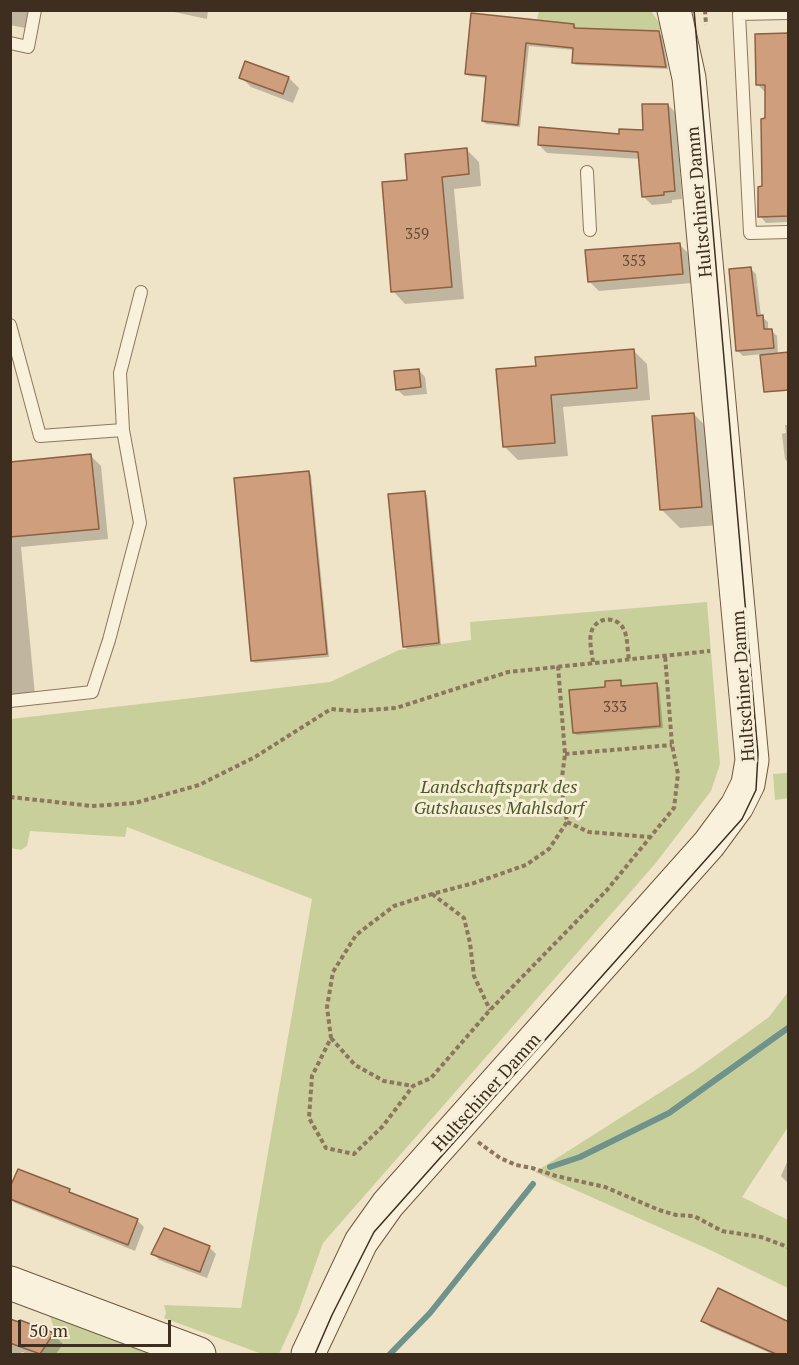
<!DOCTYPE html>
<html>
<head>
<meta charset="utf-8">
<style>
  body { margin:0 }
  #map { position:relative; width:799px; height:1365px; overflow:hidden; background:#f0e4c8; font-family:"PT Serif",serif }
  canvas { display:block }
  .frame { position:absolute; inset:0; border:12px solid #3d2e20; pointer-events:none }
  .scale { position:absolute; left:18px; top:1320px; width:153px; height:27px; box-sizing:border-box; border:3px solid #3d2e20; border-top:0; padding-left:8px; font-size:18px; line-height:21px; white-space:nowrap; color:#3d2e20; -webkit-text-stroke:4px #f7eed8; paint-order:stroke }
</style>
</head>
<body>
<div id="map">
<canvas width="799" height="1365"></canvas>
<div class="frame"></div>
<div class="scale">50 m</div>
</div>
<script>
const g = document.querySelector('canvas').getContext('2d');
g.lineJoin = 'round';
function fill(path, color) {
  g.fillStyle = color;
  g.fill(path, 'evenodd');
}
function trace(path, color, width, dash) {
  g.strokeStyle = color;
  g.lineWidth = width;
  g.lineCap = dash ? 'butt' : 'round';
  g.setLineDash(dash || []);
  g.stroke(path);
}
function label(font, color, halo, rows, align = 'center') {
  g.font = font + ' "PT Serif",serif';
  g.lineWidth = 6;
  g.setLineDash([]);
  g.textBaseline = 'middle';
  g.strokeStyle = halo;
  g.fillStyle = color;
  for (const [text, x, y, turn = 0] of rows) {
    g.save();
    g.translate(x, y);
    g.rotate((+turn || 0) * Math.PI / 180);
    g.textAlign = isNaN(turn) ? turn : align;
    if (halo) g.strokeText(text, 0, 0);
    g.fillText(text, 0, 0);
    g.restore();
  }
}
fill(new Path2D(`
  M539,11H651L665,31L574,28V24L537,20Z
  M707,602L720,764L711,791L655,864L323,1243L298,1313L279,1354H262L164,1318L166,1313L164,1305L241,1308L312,899L127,827L125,837L30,831L27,846L21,850L11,848V719L330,682L399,650L471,640L470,622Z
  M788,773V798L775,800L773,774Z
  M788,992V1127L742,1197L788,1220V1288L708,1249L535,1172L694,1071L769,1017Z
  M48,1311L161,1354H40L56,1333Z`), '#c9cf9b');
fill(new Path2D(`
  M10,10H28L25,28L10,25Z
  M165,10H208L207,19Z
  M472,15L574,25L577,28L659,33L662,36L668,69L576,65L574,63V50L529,46L520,127L486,124L483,121L487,78L469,76L466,74Z
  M788,35V222L766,223L760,216L764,188L766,91H764L757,84Z
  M246,63L289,78L299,88L293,103L251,87L241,77Z
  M668,105L676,113L682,199L672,200V203L652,205L644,197L640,159L547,153L539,145L644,131Z
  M467,150L479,162L481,186L454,189L464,299L405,304L393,291L409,181Z
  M679,244L689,254L692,283L599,291L589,281Z
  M750,268L756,274L761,316L768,322V330H771L777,336L778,355L763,370L762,354L743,356L737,350Z
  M634,351L647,364L650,400L563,407L568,456L518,460L504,446L537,368Z
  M419,370L425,377L427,394L404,396L397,389Z
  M694,414L712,433L719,525L680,528L661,509Z
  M785,425H788V463L785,459L782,434L786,433Z
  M91,456L101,466L108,539L21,547L35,695L10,697V498Z
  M309,472L311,475L329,657L255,663L252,661Z
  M424,492L427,495L441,645L407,649L404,646Z
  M620,681L623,687L656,684L659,687L663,728L577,735L574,733L607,688Z
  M788,1160V1183L781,1176Z
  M10,1191H69L74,1196L137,1220L144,1227L135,1251L15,1203L10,1199Z
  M209,1247L216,1254L207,1278L159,1260L153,1253Z
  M10,1321L20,1324L21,1322L53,1334L63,1344L56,1354H28L22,1352L21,1354H10Z
  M703,1321L788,1324V1354H772L710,1327Z`), '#0003');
trace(new Path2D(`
  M550,1167L580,1157L669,1113L788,1028
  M390,1354L430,1313L533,1184`), '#6f938a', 6);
const building = new Path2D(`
  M471,13L574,24V28L659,31L666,67L572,63L573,48L526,43L518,125L482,121L486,76L465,74Z
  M789,33V216L758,217V187L762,186L761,119L765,118V85H756L755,34Z
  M245,61L289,77L283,94L239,78Z
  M642,104H668L675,191L664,192V195L642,197L638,152L538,145L539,127L619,134V129L643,130Z
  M467,148L469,174L442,177L452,287L391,292L382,182L407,180L405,154Z
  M680,243L683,274L588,282L585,250Z
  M751,267L757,316L763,315L764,329H772L774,348L736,351L729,269Z
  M634,349L637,388L551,395L555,443L503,447L496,369L536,366L535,357Z
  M789,352V390L764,392L760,355Z
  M419,369L421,387L396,390L394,371Z
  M694,413L702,507L660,510L652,416Z
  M91,454L99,529L10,537V462Z
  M309,471L327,654L251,661L234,478Z
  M425,491L439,643L403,647L388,494Z
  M621,680V686L657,683L660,726L573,733L569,690L605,687V681Z
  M18,1169L70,1189L69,1192L138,1219L128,1245L10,1199V1187Z
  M164,1228L210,1246L200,1272L151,1254Z
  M718,1288L789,1322V1354H776L701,1321Z
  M10,1319L19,1322L20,1320L54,1333L40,1354L10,1343Z`);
fill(building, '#cf9f7d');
trace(building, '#8d5f41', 1.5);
const lane = new Path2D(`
  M788,13L739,14L750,233L788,232
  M10,43L28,47L35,10
  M587,172L590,230
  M10,325L40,436L123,430
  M10,701L92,692L109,640L140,523L123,430L120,373L141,292`);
const secondary = new Path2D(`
  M10,1283L199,1354
  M308,1354L361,1242L388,1204L709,844L737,806L748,784L752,760L689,78L674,10`);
trace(lane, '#8d765c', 14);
trace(secondary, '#6f573f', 35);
trace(new Path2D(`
  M705,10L706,25
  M593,662C592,653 589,642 591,633C595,616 618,615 624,630C628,638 627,650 629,659
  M558,666L565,754L561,785L567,822L549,849L526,865L474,883L432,894L394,906L356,935L333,972L327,1007L331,1038L312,1076L309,1118L326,1148L354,1154L383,1126L413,1086L431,1078L490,1010L607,890L674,808L678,774L672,745L665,655
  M565,754L672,745
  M10,797L92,806L135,803L199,785L255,757L331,709L355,711L396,708L508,672L710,651
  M567,822L589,832L650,837
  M432,894L464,918L470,943L474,976L490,1010
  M331,1038L355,1065L384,1081L413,1086
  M478,1142L500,1158L516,1165L532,1168L556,1176L605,1187L659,1210L676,1215L694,1216L722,1231L761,1237L788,1247`), '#8d765c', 4, [4.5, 3]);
trace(lane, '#faf1dc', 12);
trace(secondary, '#faf1dc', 33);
trace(new Path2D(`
  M315,1354L332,1315L374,1232L742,819L756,790L758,754L694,10`), '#3d2e20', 1.5);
label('15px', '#624a37', null, [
  ["359",417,235],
  ["353",634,262],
  ["333",615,708]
]);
label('18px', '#3d2e20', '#f7eed8', [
  ["Hultschiner Damm",700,202,-95],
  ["Hultschiner Damm",744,686,-94],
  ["Hultschiner Damm",487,1093,-48]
]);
label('italic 18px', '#4d5a26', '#f7eed8', [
  ["Landschaftspark des",499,788],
  ["Gutshauses Mahlsdorf",499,809]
]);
</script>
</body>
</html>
